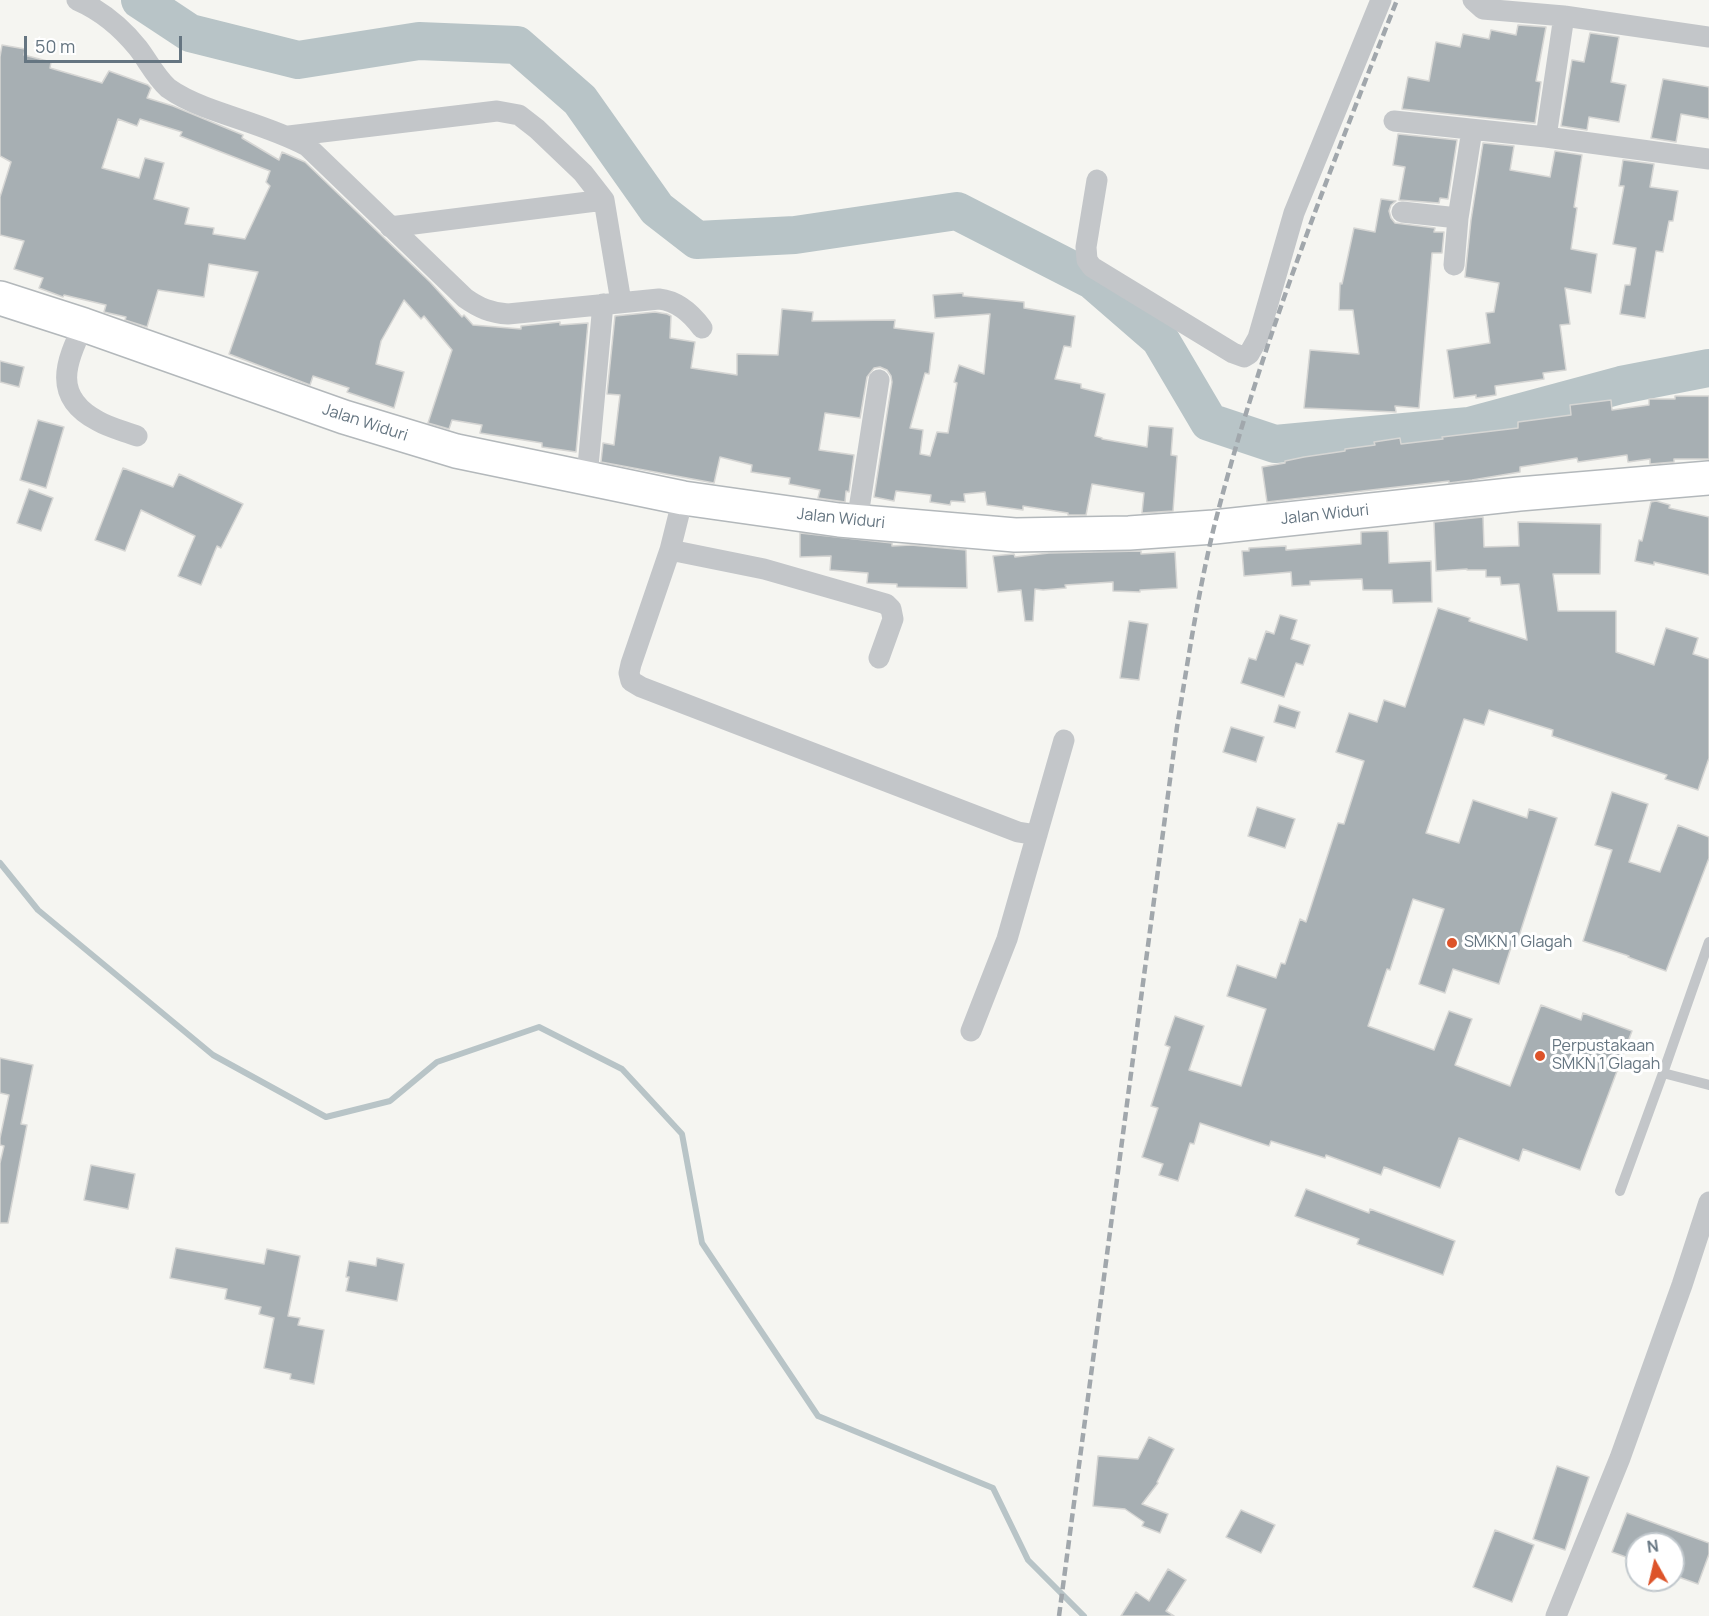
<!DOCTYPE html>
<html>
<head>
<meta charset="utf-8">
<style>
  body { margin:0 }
  #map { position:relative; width:1709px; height:1616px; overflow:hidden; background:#f5f5f1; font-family:Manrope,sans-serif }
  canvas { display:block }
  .north { position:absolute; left:1625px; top:1532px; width:60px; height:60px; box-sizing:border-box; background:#fff; border:2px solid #c1c8cd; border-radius:50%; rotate:352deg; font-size:16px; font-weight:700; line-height:24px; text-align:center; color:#657581 }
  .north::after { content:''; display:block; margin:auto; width:21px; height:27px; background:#dd5329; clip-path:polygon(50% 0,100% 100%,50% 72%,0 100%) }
  .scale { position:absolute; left:24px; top:36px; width:158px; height:27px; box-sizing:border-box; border:3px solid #657581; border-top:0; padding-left:8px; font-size:18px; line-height:21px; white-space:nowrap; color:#657581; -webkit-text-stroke:4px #fff; paint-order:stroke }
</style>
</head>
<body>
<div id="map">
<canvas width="1709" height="1616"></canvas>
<div class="north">N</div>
<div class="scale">50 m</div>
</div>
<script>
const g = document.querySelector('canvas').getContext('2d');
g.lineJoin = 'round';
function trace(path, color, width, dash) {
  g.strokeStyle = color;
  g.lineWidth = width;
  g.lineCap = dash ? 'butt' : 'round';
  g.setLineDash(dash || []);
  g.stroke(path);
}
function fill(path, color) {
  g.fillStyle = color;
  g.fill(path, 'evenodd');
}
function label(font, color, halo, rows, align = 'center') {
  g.font = font + ' Manrope,sans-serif';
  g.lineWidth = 6;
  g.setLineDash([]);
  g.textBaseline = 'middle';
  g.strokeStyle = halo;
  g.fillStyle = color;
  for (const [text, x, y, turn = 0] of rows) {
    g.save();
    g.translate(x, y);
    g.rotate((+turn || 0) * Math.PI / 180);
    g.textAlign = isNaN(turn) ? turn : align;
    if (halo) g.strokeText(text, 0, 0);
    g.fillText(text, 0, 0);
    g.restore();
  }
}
trace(new Path2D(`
  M0,863L38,910L213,1055L326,1117L390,1101L437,1062L539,1027L622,1069L682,1134L702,1243L818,1416L993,1488L1028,1560L1084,1616`), '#b8c4c7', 6);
trace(new Path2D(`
  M140,0L190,33L298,60L419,41L517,45L580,100L657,209L697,240L795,235L957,211L1092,280L1160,339L1209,422L1275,444L1469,426L1621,385L1709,368`), '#b8c4c7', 38);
const building = new Path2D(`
  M1518,25L1546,27L1536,81L1541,82L1535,123L1402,109L1408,77L1429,81L1436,42L1460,47L1463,34L1489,39L1491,30L1516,35Z
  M1590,33L1619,37L1611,82L1626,85L1619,122L1589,117L1587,130L1561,126L1572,60L1584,62Z
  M2,45L25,49L24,55L51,62L50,68L102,83L109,71L148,85L151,88L147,98L173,106L243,135L242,138L279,160L282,152L305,162L430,282L462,317L464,315L473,325L521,329V326L560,322V325L588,323L576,452L542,447V443L480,433L482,425L452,420L449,429L428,423L452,350L424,316L421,319L404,300L381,341L376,364L404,372L394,408L347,392L349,388L313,376L310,385L229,354L258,272L209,264L204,297L158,290L147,327L125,320L126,317L104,312L106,305L64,295L63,297L39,288L43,278L14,269L24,241L0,235V197L11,162L0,156V57ZM118,119L137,126L140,119L182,132L180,136L270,171L266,182L270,186L245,239L213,234L214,228L185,224L189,208L154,199L164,163L145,158L139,178L102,168Z
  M1663,79L1709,87V119L1681,114L1676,142L1651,138Z
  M1398,134L1457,140L1448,199L1440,198L1439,203L1399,200L1405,167L1393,165Z
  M1483,143L1514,146L1510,170L1550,177L1555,151L1582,155L1574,207L1577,208L1571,249L1597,254L1591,293L1565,288L1570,324L1560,325L1566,370L1543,373L1544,379L1495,386L1496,395L1476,398V395L1454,398L1447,350L1490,343L1486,313L1494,312L1499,283L1465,277L1471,220Z
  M1623,160L1654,164L1650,187L1678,191L1673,221H1669L1663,252L1656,251L1645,318L1620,314L1625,285H1630L1636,248L1613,244L1624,186H1619Z
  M1381,199L1396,201L1391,205L1389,211L1391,218L1395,223L1435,228L1434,232H1444L1442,253H1432L1419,408L1395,406L1396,412L1304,408L1310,350L1359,354L1353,310H1339L1340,283L1342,284L1354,228L1375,232Z
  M963,293V296L1024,302V308L1075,316L1071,347L1064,346L1055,379L1081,384V388L1105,394L1095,436L1102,438V439L1147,447L1149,426L1173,428L1171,455L1177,456L1173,511L1142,513L1144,493L1092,484L1086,515H1068V513L1023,506V510L987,505L985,492L964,494L965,502L951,501L950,505L930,502L931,495L896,491L894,501L874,497L892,382L891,376L887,370L880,367L874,368L867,377L860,418L825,413L819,450L854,455L849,492L846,491L845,502L818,498L820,490L789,484L790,478L751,472L752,465L720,457L714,483L601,462L603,443L614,445L620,395L607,394L615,316L655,312L667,314L671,316L670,338L695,342L691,368L737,375V354L778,355L782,309L813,312L812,321L895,320L894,328L934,333L929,374L925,373L910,428L923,430L920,454L930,456L937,432L948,433L957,383L954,382L959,365L984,374L990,314L935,318L933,295Z
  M0,361L24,367L19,387L0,382Z
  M1675,396H1709V459H1674V462L1650,464V459L1628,462L1627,455L1578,462L1577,458L1520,467V472L1472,480L1449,483V481L1267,502L1262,467L1285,463V461L1304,457L1345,451V449L1375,445L1374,442L1400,438L1401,444L1443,439L1442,437L1518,428V422L1571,415L1570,405L1611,400L1612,410L1649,405V399H1675Z
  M38,420L64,427L46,488L20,480Z
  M123,468L173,487L179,474L243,504L221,548L217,546L201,585L178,576L195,536L141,510L125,551L95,540Z
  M29,489L53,498L41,531L17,523Z
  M1656,501L1670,505L1669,508L1709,517V575L1654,562V565L1635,561L1639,540L1642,541L1651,502Z
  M1483,517L1484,547L1519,546L1518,522L1601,524L1600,574H1553L1558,611H1616V652L1654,665L1666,628L1698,638L1693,654L1709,659V758L1698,790L1665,779L1667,775L1552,736L1553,730L1489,710L1484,725L1464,719L1426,833L1459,843L1473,800L1527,818L1529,809L1557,818L1519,936L1515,935L1499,984L1453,969L1445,993L1419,984L1444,909L1413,899L1390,970L1387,969L1368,1026L1434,1050L1449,1011L1472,1019L1455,1065L1510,1086L1541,1005L1581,1020L1583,1013L1632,1031L1580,1170L1523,1149L1519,1161L1459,1138L1440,1188L1384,1167L1381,1175L1326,1155L1325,1158L1271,1141L1269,1146L1200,1123L1194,1144L1190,1143L1178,1181L1159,1175L1163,1164L1142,1157L1158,1108L1151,1106L1170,1047L1165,1045L1175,1016L1204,1026L1189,1070L1241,1086L1266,1009L1227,996L1237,965L1276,978L1281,963L1285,964L1300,919L1306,922L1338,823L1344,824L1364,761L1336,752L1349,713L1377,722L1384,700L1405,707L1438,608L1470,618L1469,621L1527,640L1519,584L1501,585L1500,577H1486V570H1467V569L1436,571L1434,522Z
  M1388,531L1389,563L1431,561L1432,602L1393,603L1392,590H1363L1362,579L1310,581V585L1292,586L1291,572L1244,576L1242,551H1249V548L1286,546V550L1361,544V532Z
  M800,533L892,543V546L911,545L966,550L967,588L897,587V584L867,583L868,573L830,570L831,556L800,557Z
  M1141,551V554L1175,552L1177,588L1140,590V592L1113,591V582L1065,585L1066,588L1043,590L1035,589L1033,621H1025L1021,590L998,592L993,556L1014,554L1015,557L1049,553Z
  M1280,615L1297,620L1291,639L1310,645L1303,665L1296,663L1284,697L1241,683L1249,658L1256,660L1266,631L1274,634Z
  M1129,621L1148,624L1139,680L1120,678Z
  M1279,705L1300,712L1295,728L1274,722Z
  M1231,727L1264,737L1256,762L1223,752Z
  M1612,792L1648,804L1629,862L1660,872L1678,825L1709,837V858L1666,971L1628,957L1629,956L1583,941L1612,850L1595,845Z
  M1257,807L1295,819L1285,848L1248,836Z
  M0,1058L33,1065L21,1124L27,1125L8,1223H0V1163L4,1146L0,1145V1138L9,1095L0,1093Z
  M91,1165L135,1174L128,1209L84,1200Z
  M1306,1189L1369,1213L1370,1209L1455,1241L1443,1275L1357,1244L1359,1239L1295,1216Z
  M176,1248L264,1264L267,1249L300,1256L288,1316L300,1318L298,1325L324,1330L314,1384L290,1379L291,1374L264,1368L274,1318L259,1314L261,1307L225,1299L227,1289L170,1278Z
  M377,1258L404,1264L397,1301L346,1291L349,1277H346L349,1261L376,1266Z
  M1149,1437L1174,1449L1157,1482L1158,1483L1142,1504L1168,1514L1160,1533L1142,1526L1144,1522L1125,1509L1093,1506L1098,1456L1138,1459Z
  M1557,1466L1589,1477L1565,1550L1533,1539Z
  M1241,1510L1275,1525L1261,1553L1226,1537Z
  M1627,1513L1709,1543V1554L1698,1584L1673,1575V1544H1637V1561L1612,1552Z
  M1495,1530L1534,1545L1512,1602L1473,1587Z
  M1168,1569L1186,1580L1166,1611L1174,1616H1121L1136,1592L1149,1601Z`);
fill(building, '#a7afb3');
trace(building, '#d6d6d4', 1.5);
const primary = new Path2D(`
  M0,298L84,325L344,417L456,451L683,498L839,520L1015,535L1129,533L1214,527L1519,494L1709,478`);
trace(primary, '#b3b8bb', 36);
trace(new Path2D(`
  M1663,1073L1709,942
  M1620,1191L1663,1073L1709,1085`), '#c3c6c9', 10);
trace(new Path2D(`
  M77,0C100,10 122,28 138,48C148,61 155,76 168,88C179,96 192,102 205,107C239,120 275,129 307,146L465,298C479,308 491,313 508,314L659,299C678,301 691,313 702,328
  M1473,0L1483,9L1564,16L1709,37
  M1394,121L1546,137L1709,159
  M289,136L497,111L519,115L537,129L583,173L604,200L621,302
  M1546,137L1564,16
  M1097,180L1086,247L1087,260L1092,267L1233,353L1244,357L1249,354L1258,338L1294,213L1381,0
  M1402,212L1458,218
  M390,227L604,200
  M1454,265L1458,218L1472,130
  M84,325C65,362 52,397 98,421C110,428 124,431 137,436
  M587,477L603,304
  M683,498L670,550L631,664L629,673L631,681L641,687L1018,832L1037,835
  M857,522L879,380
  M670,550L764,569L886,604L891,609L893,619L879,658
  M971,1031L1007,939L1064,740
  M1556,1616L1620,1458L1682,1285L1709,1202`), '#c3c6c9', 21);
trace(primary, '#fff', 33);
trace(new Path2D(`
  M1059,1616L1177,727C1188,660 1198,593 1214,527C1260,346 1329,173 1397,0`), '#a1a7ac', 4.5, [9, 4.5]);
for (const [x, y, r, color] of [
  [1452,943,6,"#dd5329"],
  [1540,1056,6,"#dd5329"]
]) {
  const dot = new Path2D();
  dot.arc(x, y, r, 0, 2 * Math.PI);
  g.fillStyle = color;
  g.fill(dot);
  trace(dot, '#fff', 2);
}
label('16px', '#657581', '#fff', [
  ["Jalan Widuri",365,423,18],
  ["Jalan Widuri",1325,515,-6],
  ["Jalan Widuri",841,519,6]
]);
label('16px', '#657581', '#fff', [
  ["SMKN 1 Glagah",1464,943],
  ["Perpustakaan",1552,1047],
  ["SMKN 1 Glagah",1552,1065]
], 'left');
</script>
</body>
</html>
